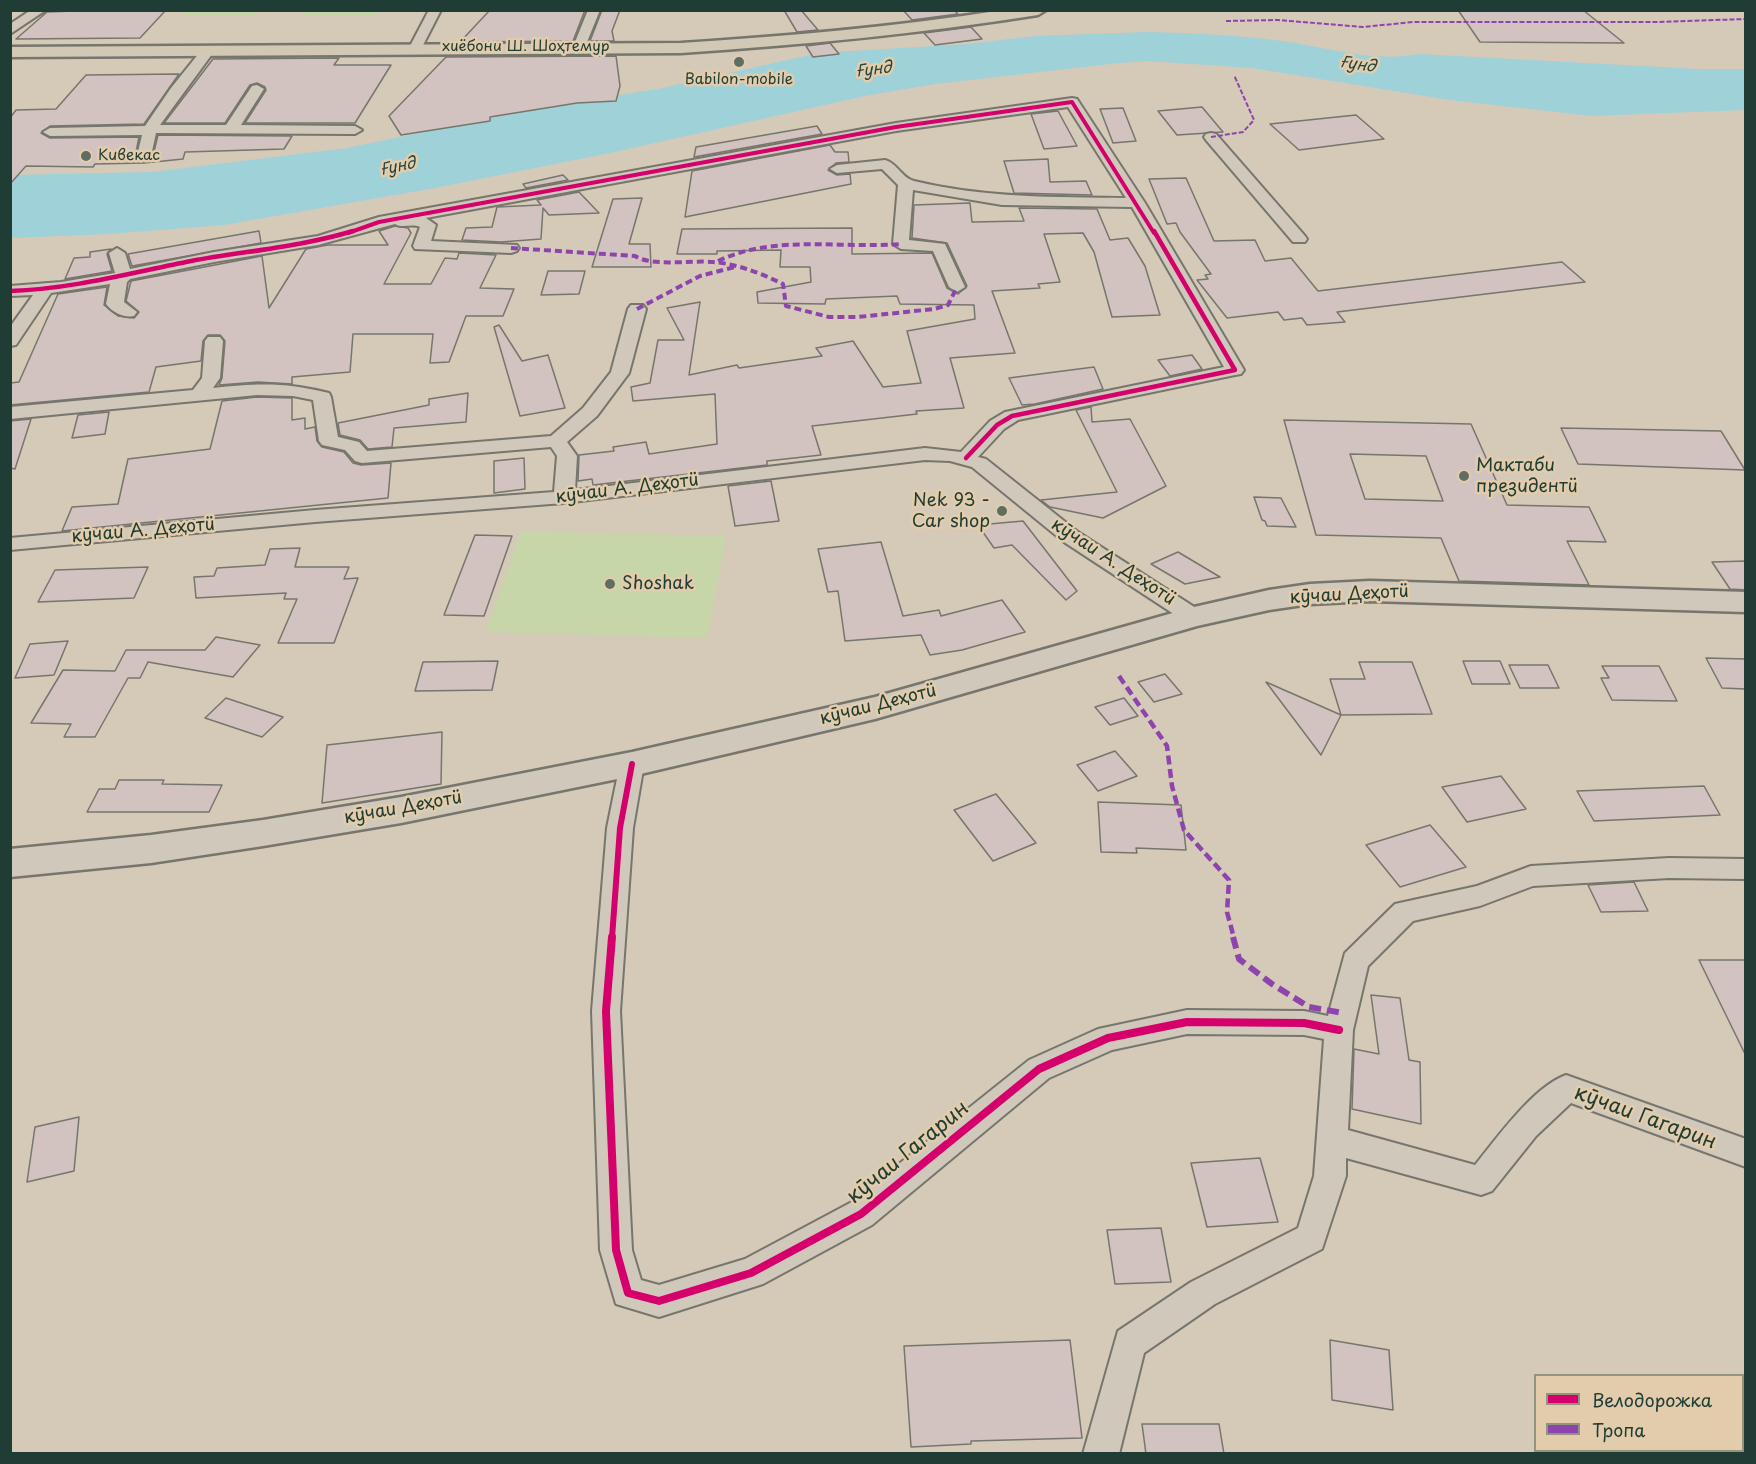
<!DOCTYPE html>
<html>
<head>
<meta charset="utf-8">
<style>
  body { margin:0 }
  #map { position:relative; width:1756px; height:1464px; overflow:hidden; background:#d5c9b8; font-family:"Playpen Sans",sans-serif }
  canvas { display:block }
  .frame { position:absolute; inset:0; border:12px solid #1f3d34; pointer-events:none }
  .legend { position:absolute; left:1534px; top:1374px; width:210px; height:78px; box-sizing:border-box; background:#e2ccab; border:2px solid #94937b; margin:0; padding:8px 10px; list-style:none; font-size:18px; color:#1f3d34 }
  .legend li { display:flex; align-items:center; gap:12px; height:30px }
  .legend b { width:30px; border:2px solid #94937b }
</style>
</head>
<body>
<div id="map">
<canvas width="1756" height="1464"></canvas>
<div class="frame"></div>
<ul class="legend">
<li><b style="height:8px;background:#d6006c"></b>Велодорожка</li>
<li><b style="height:8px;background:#8e44ad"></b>Тропа</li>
</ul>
</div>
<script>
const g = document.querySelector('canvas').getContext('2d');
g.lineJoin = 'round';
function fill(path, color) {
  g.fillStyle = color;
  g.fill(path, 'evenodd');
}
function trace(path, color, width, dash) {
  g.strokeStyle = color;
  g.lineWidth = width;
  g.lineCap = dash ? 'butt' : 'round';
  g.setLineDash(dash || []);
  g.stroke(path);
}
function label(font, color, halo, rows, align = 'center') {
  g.font = font + ' "Playpen Sans",sans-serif';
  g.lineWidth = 5;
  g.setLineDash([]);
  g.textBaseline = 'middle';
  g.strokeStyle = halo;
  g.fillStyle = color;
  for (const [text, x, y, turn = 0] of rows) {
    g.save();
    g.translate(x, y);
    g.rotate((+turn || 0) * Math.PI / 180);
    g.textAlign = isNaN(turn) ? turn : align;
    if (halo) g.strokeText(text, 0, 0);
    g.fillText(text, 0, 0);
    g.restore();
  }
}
fill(new Path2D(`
  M194,10H258V11L253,16H178Z
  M307,11H374L378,15H304Z
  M521,531L726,536L707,638L486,632Z`), '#c6d6a8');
fill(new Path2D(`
  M1148,32C1193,33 1237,35 1282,41C1326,47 1374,63 1419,54L1698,69H1745V110L1592,116L1450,100L1252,68L1147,61L1119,63L935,84L865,96L610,153L435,188L224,225L108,234L11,238L10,175L152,172L347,148L560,104L658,89L819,53L968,44L1034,36Z`), '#9fd1d9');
const building = new Path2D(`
  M101,10H166L140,38L16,39L47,12Z
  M490,10H585L573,41L460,42Z
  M602,10H620L612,31L614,41H590Z
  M784,10H801L818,30L797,32Z
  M903,10H954L958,14L912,20Z
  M1458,10H1583L1624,43L1480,42Z
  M971,27L982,39L935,45L924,33Z
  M830,43L839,54L813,57L806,46Z
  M616,56L620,86L616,101L577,103L490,117V121L401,135L389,116L446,57Z
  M339,58L334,65H391L355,123H245L266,90L265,87L257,83L250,85L225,123H164L213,59Z
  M179,74L144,124L50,126L41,133L50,138L139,137L135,157L143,162L153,156L158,135L292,136L284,149L185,152L183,159L144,163L95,164L93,167L26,166L10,184V118L16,110L56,109L86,75Z
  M1202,107L1223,132L1177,135L1158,111Z
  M1123,108L1136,141L1113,143L1100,109Z
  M1058,111L1077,146L1044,149L1031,114Z
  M1356,115L1384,139L1299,150L1270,124Z
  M817,126L822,134L694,157L696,147Z
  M830,145L835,152H848L849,162L836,163L828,170L837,175L850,174L851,184L685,217L692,171Z
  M1048,159L1050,182L1086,181L1092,195L1014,193L1004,161Z
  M563,175L568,180L526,188L523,184Z
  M1186,178L1214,241L1255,240L1265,261L1291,258L1318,291L1562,262L1585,282L1337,312L1345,322L1307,325L1302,318L1284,320L1278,312L1227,318L1197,280L1208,279L1205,275L1211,274L1180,232L1176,223L1167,224L1149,179Z
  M579,192L599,213L549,215L543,208L541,239L501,242L462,240L466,228L492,227L497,207L541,205L537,200Z
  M642,198L629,244H650L651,267H592L613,199Z
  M970,203L972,222L1024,221L1019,208L1097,209L1110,240L1128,238L1145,266L1160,315L1112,317L1094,252L1083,233L1044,234L1060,282L1038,284L1040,288L992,291L1015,353L950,358L964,408L916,411L917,414L812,426L821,455L767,461V465L593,485L592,479L578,481L579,455L614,451L613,447L646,442L649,454L717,444L715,394L633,401L631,387L650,383L658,340H684L667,308L700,302L689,375L737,365L739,368L822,356L816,348L853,341L883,387L921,383L907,331L975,319L974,305L900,304L897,296L826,299L825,304L758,303L757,292L811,282L810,267H780L781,250L717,251V254H677L682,229L852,228V254L932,253L947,288L958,294L967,286L947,243L912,238L914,205Z
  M395,226L408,228L411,233L384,284H431L445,258L457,259L459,253L496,255L480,288L514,289L503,316H466L449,362L430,363L433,334H353L350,372L292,377V384L258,382L219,385L222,378L225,341L220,335H208L203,341L201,361L156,367L149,392L10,405V383L19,382L58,294L107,287L104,305L118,316L134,318L139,312L126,301L131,281L262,256L269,308L306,249L328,245H388L379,231Z
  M259,231L261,243L132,266L128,254Z
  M111,249L107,254L112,271L65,279L74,258L90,257V252Z
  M548,271H585L579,294L541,295Z
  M499,325L522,361L548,355L565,408L520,416L494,327Z
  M1192,355L1202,369L1170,376L1158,360Z
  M1094,367L1103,389L1035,404L1022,405L1009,378Z
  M468,393L466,422L394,428L392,447L368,449L360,440L340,435L338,423L429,405V399Z
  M257,397L292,398V420L305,418V429L315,427L317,441L322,447L344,452L353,463L361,465L391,463L388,498L62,531L72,507L118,504L128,459L210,449L222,401Z
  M1091,407L1092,422L1130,419L1166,486L1103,518L1050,507L1041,500L1117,492L1076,410Z
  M109,412L105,434L72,438L78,415Z
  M31,419L15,469L10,468V421Z
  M1284,420L1471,424L1507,505L1589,507L1606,542L1567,541L1589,585L1459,581L1441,538L1316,535ZM1350,454L1426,456L1443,501L1365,499Z
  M1561,428L1721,431L1745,470L1578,464Z
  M524,458L525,489L494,493V461Z
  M771,481L779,521L735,526L728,486Z
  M1254,497L1281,498L1296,527L1267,526L1265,521L1262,520Z
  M1023,521L1077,591L1066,600L1012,545L994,548L978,525Z
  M475,535L512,536L484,616L444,615Z
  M881,542L903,616L939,610L941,616L1002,600L1025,632L962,650L930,655L921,635L845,641L838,591L828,592L818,549Z
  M300,548L295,567H349L344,579L358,578L334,643H278L297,599H284L286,593L196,598L194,577L214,576L217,568L265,565L270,549Z
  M1178,552L1220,577L1185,584L1151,564Z
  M1746,561V590L1730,589L1712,562Z
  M148,567L134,598L38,602L55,570Z
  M216,637L260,645L233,677L148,662L140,678H128L95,737H64L71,724L31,723L63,670L115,671L126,650H205Z
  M68,641L54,675L15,678L30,644Z
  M1706,658L1746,659V689L1722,688Z
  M498,661L492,690L415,691L423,662Z
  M1463,661H1500L1510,684H1472Z
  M1359,662H1412L1432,714L1341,715L1330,679H1365Z
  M1509,665H1548L1559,688H1520Z
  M1602,666H1659L1677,701L1612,700L1601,678H1609Z
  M1165,674L1182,694L1154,702L1138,682Z
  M1266,682L1341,715L1321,755Z
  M226,698L283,717L262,737L205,718Z
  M1124,698L1138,716L1110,725L1095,707Z
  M442,732L441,784L322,803L327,745Z
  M1115,751L1137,776L1098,791L1077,765Z
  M1501,776L1526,809L1467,822L1442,787Z
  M119,780H164L162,784L222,785L209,812H87L99,789H115Z
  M1704,786L1720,815L1594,821L1577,791Z
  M996,794L1036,843L993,861L954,810Z
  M1098,802L1181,805L1186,850L1136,848L1137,853L1101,852Z
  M1430,825L1466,867L1400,887L1366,845Z
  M1634,882L1648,911L1601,912L1588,885Z
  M1699,960H1746V1056Z
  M1371,995L1400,998L1409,1060L1420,1062L1421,1124L1352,1109L1354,1049L1379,1054Z
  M79,1117L74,1171L27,1182L35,1127Z
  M1260,1158L1278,1222L1207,1227L1191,1163Z
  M1161,1228L1171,1282L1115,1284L1107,1230Z
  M1070,1340L1082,1438L971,1441V1444L911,1447L904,1346Z
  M1330,1340L1389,1350L1393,1410L1332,1400Z
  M1142,1424H1219L1224,1454H1146Z`);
fill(building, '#d2c2c0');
trace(building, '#76766d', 1.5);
const street = new Path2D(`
  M31,10H46L10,34V24Z
  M429,10H441L420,51H410L409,48Z
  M588,10H600L585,47L584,50H574L573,47Z
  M209,46L215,50L160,125H226L252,86L257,85L264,89L241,125L355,126L362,130L355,134L156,133L151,156L144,160L137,156L142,135L50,136L43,132L50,128L145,126L171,88L204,47Z
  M1072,98L1077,99L1145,203L1244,370L1241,374L1235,375L1018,420L1004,429L978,457L986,459L1078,532L1202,612L1205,617L1202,622L1194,624L1186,622L1064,542L972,467L950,461L925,460L564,503L315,522L10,550V538L315,510L554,492L557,456L551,447L362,463L355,461L345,450L322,445L319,441L313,400L293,396L257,395L10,419V407L193,390L202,378L205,341L208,337H220L223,341L220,378L213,388C257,383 286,382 329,393L331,397L338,437L359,442L367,451L551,436L583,408L611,372L628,309L631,305H643L646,309L629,373L597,416L567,442L577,456L575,490L925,448L961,452L990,421L1005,412L1224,367L1132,207L1002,205L913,190L909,240L945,244L965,287L957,292L949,287L933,251L901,249L893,244L898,185L882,169L837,173L830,169L837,165L885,160C897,163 902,178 914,181C984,198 1055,197 1126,198L1068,107L896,131L426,218L436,225L431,241L517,245L519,248L517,251L511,253L415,249L413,246L420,227C411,223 403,229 395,224L318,245L214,262L130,279L127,282L124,302L137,312L134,316C124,318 113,313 106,304L110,284L51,293L16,345L10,346V327L33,295L10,296V286L61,282L115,273L109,253L117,248L125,253L130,269L214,252L318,236L379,217L896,123Z
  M1211,133L1216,134L1305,236L1307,239L1305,242H1293L1206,140L1204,137L1206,134Z
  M632,755L641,758L644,764L633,828L620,1011L632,1250L641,1280L659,1285L745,1259L850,1203L1029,1060L1098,1029L1187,1010L1304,1011L1328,1016L1345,953L1395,904L1477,886L1531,866L1669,858L1746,859V879L1669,878L1533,886L1480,906L1413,921L1368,966L1353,1030L1348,1130L1475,1165C1497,1138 1533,1087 1566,1075L1746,1139V1167L1571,1103L1536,1136L1492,1191L1481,1195L1346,1158V1176L1322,1249L1215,1304L1144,1353L1119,1454H1083L1118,1331L1191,1282L1298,1228L1314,1176L1324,1039L1304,1035L1187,1034L1112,1050L1049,1078L872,1225L763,1284L659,1317L616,1304L600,1250L592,1011L607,828L620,764L623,758Z`);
const secondary = new Path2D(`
  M1370,581L1746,592V612L1370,601L1310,604L1269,610L1197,626L875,719L632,776L401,823L263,846L151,863L10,877V849L151,835L263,820L401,797L632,752L875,697L1194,607L1269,590L1310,584Z`);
const primary = new Path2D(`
  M1003,10H1046L1038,15C919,34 801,45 681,53L10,57V47L681,43C789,36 896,27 1003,10Z`);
trace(street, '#76766d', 4);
trace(secondary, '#76766d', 5);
trace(primary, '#76766d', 5);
fill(street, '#d1c8bc');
fill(secondary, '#d1c8bc');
fill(primary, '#d2c9b5');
trace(new Path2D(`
  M1226,21L1278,20L1363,27L1413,22H1658L1746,19
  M1211,137L1243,132L1254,120L1234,75`), '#8e44ad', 2, [5, 2]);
trace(new Path2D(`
  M511,248L635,256C652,267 691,260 713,262C738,264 760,273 783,284L786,306L829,317H858L934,309L948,305L957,287
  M718,261C775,234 840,249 901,244
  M637,309L700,276L735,267`), '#8e44ad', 4, [7, 4]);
trace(new Path2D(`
  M1119,676L1167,746L1172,786L1184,830L1229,880L1227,912L1234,938`), '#8e44ad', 4.5, [9, 4.5]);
trace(new Path2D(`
  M1233,937L1239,959L1272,984L1309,1007L1343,1013`), '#8e44ad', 6, [12, 6]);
trace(new Path2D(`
  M348,233L379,222L896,127L1072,102L1154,233`), '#d6006c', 4);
trace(new Path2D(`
  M10,291C72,289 130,273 191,261C245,251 300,247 353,231
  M966,458L997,425L1012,416L1235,370L1154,231`), '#d6006c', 4.5);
trace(new Path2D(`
  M612,938L620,828L632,764`), '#d6006c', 6);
trace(new Path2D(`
  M612,937L606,1011L616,1250L628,1293L659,1301L751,1273L861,1214L1039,1069L1108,1038L1187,1022L1304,1023L1339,1030`), '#d6006c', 8);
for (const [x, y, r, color] of [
  [739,62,6,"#5f6e62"],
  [86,156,6,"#5f6e62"],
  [1464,476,6,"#5f6e62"],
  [1002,511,6,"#5f6e62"],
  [610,584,6,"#5f6e62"]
]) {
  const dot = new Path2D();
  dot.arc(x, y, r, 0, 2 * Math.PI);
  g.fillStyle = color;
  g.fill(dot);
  trace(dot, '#e2ccab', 2);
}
label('15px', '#1f3d34', '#e2ccab', [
  ["хиёбони Ш. Шоҳтемур",526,47]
]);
label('15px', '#1f3d34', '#e2ccab', [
  ["Babilon-mobile",739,80],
  ["Кивекас",98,156,"left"]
]);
label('italic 16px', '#24453d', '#e2ccab', [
  ["Ғунд",1358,65,8],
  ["Ғунд",874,70,-7],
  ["Ғунд",398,167,-12]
]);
label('18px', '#1f3d34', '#e2ccab', [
  ["Мактаби",1476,466],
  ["президентӣ",1476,487],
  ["Nek 93 -",990,501,"right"],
  ["Car shop",990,522,"right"],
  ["Shoshak",622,584]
], 'left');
label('18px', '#1f3d34', '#e2ccab', [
  ["кӯчаи А. Деҳотӣ",627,489,-7],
  ["кӯчаи А. Деҳотӣ",143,531,-5],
  ["кӯчаи А. Деҳотӣ",1113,562,33],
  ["кӯчаи Деҳотӣ",1349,595,-3],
  ["кӯчаи Деҳотӣ",878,705,-14],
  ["кӯчаи Деҳотӣ",403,808,-10]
]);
label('21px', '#1f3d34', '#e2ccab', [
  ["кӯчаи Гагарин",1645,1118,20],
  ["кӯчаи Гагарин",908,1153,-39]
]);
</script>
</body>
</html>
